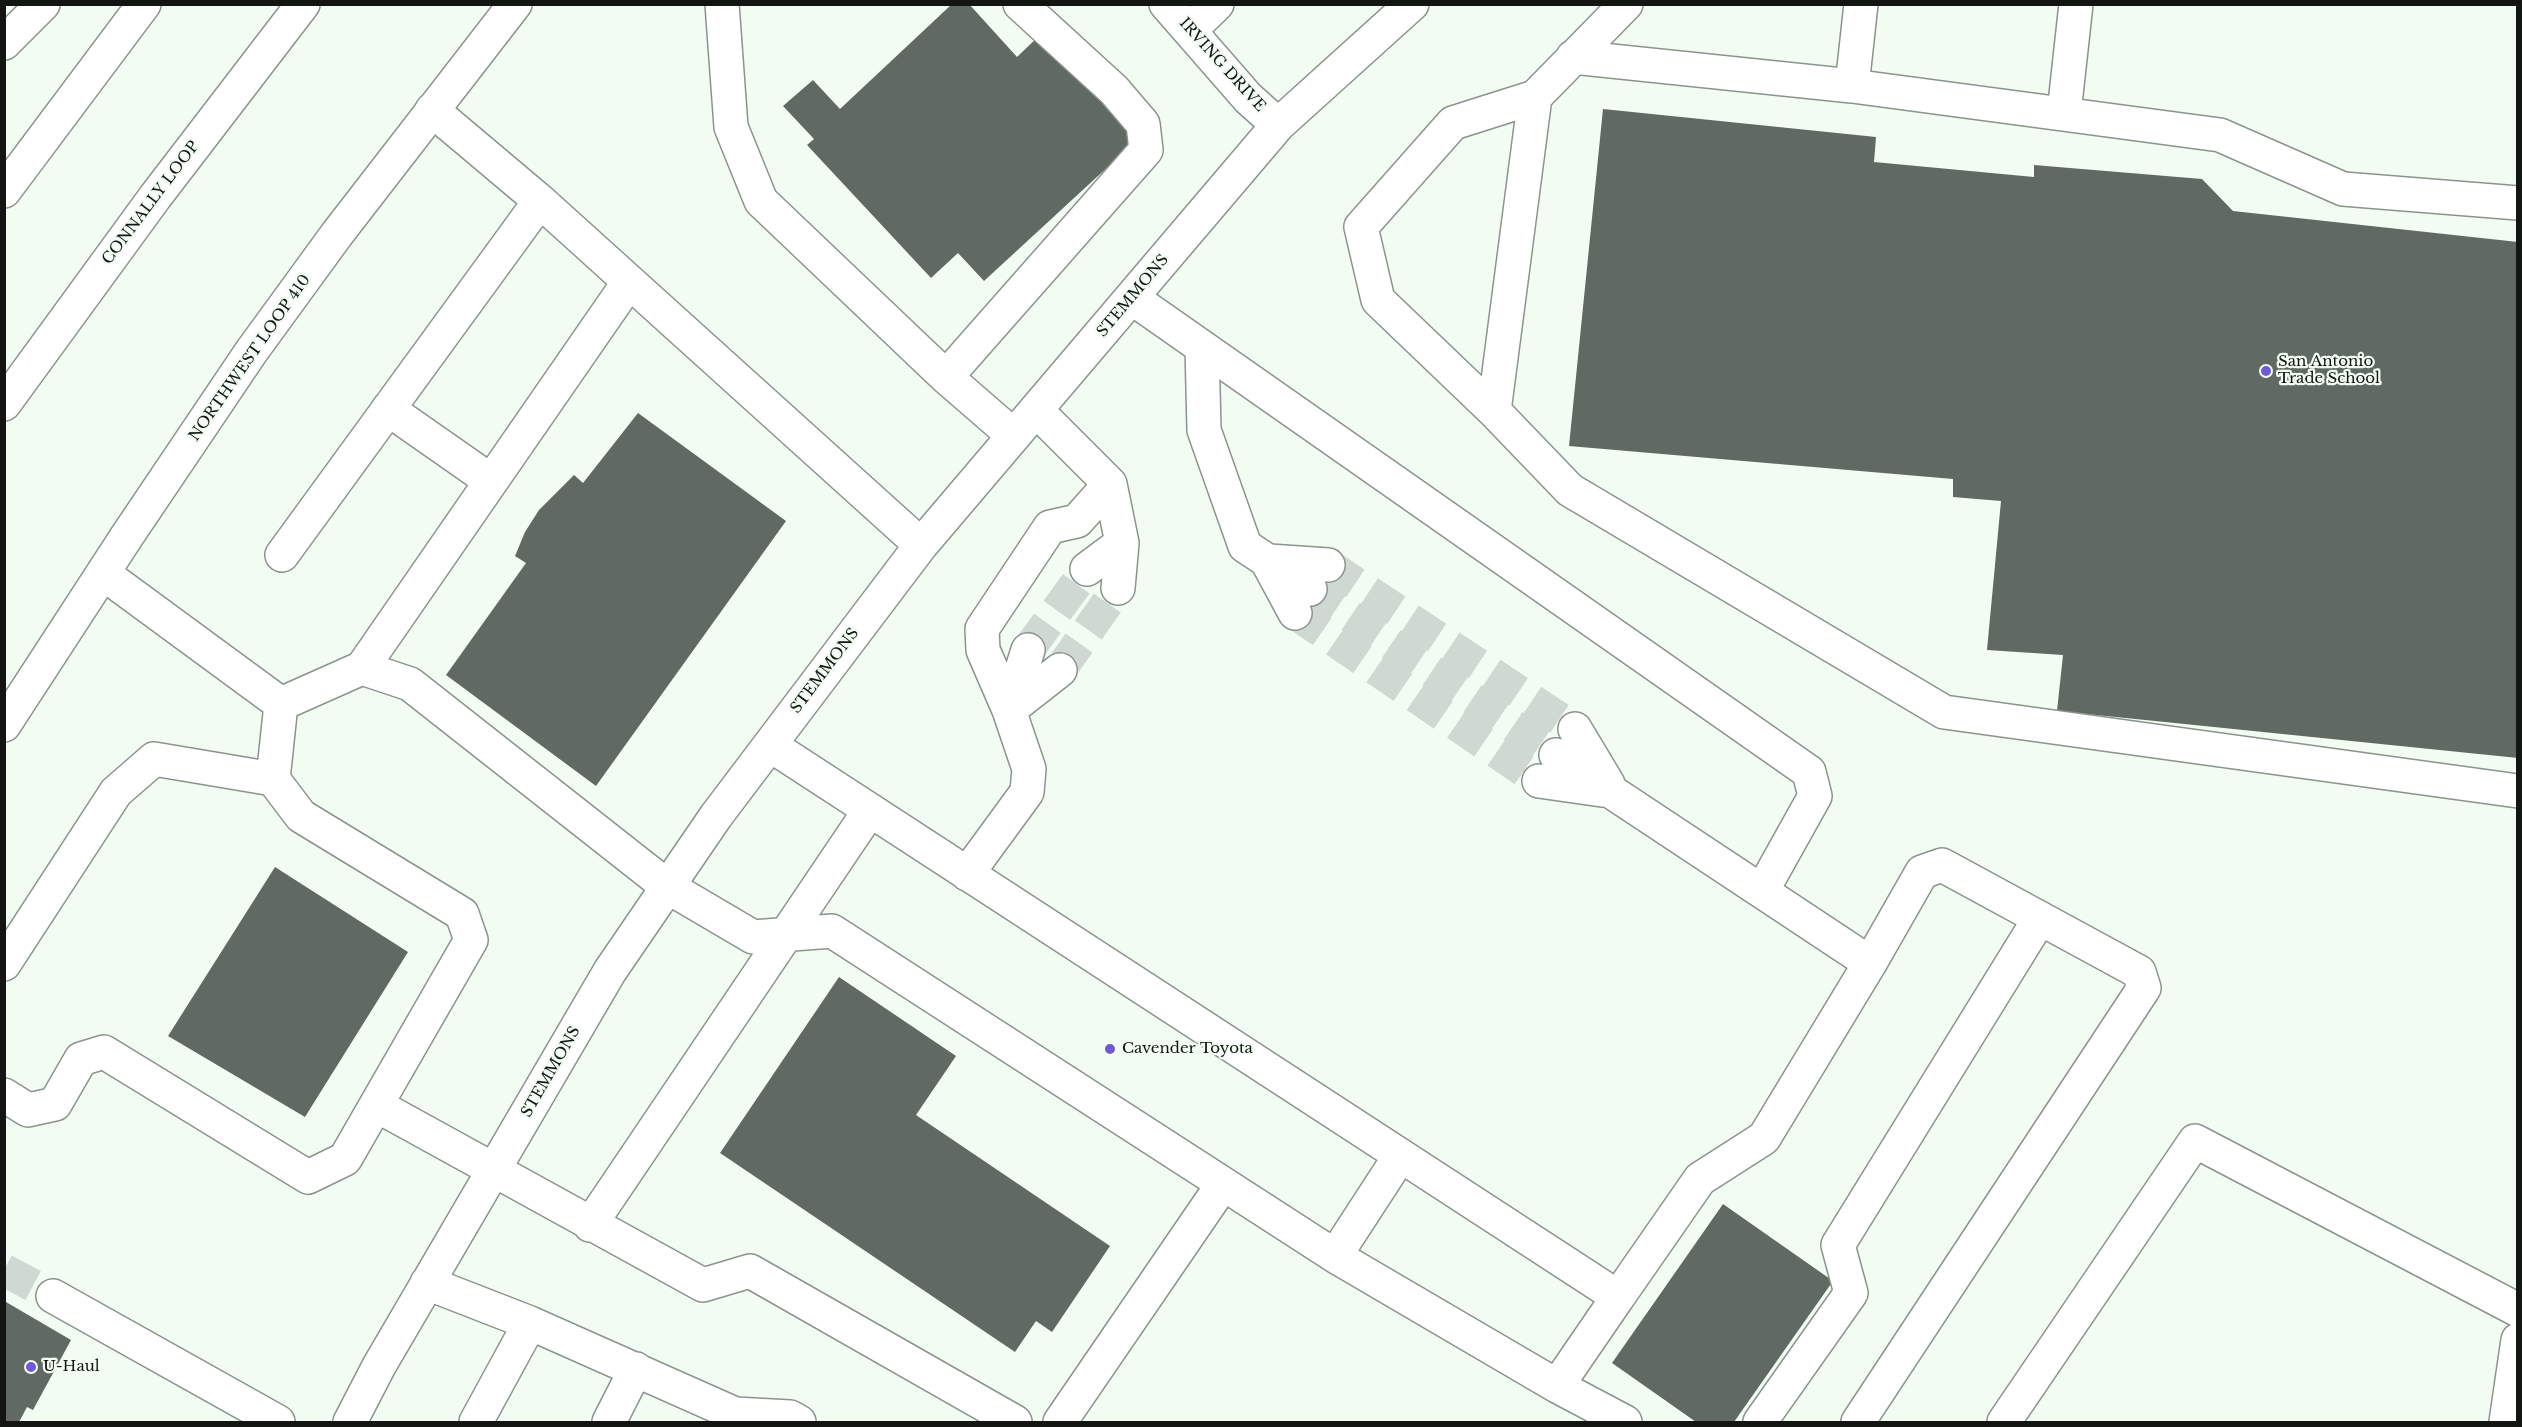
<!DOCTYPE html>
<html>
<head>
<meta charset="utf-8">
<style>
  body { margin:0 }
  #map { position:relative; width:2522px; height:1427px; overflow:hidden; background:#f2fcf3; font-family:"Libre Baskerville",serif }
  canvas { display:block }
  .frame { position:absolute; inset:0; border:6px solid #121512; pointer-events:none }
</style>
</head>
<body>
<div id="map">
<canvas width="2522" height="1427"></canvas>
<div class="frame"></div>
</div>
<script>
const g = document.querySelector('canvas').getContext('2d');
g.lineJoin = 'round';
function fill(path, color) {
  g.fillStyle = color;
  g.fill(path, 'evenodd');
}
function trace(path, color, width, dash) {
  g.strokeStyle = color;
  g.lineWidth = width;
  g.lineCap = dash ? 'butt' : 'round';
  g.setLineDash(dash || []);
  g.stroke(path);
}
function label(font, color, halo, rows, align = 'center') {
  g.font = font + ' "Libre Baskerville",serif';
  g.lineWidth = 4.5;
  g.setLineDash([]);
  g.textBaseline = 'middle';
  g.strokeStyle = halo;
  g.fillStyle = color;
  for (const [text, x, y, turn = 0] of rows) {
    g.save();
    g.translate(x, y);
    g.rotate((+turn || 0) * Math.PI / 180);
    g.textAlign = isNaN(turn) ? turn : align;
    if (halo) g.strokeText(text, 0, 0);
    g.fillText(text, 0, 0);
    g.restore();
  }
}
fill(new Path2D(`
  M952,4H969L1017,57L1040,35L1137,140L984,281L958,253L931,278L807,145L814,139L783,106L813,80L840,109Z
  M1603,109L1876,137L1874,162L2034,177V165L2202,179L2233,211L2518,242V758L2057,711L2063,655L1987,650L2001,501L1953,497V479L1569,446Z
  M638,413L786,521L596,786L446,675L526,563L515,556L525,532L539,510L574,475L583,483Z
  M275,867L408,952L305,1117L168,1036Z
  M839,977L956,1056L916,1115L1110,1246L1052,1332L1036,1321L1015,1352L720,1153Z
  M1723,1204L1833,1281L1734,1422H1696L1612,1363Z
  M6,1302L71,1340L33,1410L27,1407L19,1422H4Z`), '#616a62');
trace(new Path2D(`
  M1328,565L1575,729
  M1310,589L1556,755
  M1295,613L1539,781
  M1028,650L1087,569
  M1060,670L1118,588
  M4,1270L53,1296`), '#d0d9d1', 33, [33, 16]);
const minor = new Path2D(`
  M722,4L731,127L761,201L946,377L1014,436
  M1166,4L1248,98L1278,125
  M1626,4L1535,97L1494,411L1570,490L1944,712L2518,791
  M1190,30L1217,4
  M1573,57L1852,86L2220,135L2343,189L2518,203
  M1852,86L1861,4
  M432,110L540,201L921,545
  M2064,113L2076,4
  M1132,298L1809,772L1815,796L1762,891
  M1202,347L1204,430L1245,546L1310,589
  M946,377L1146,150L1143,124L1114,90L1020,4
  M388,409L491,481
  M1036,410L1110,484L1122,543L1118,588
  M1494,411L1378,300L1361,227L1453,123L1535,97
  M282,555L540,201
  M1269,561L1328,565
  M1268,563L1295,613
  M1087,569L1122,543
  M362,668L629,282
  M281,704L362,668L410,684L668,887L753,937L832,931L1335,1256L1557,1386L1625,1422
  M1009,710L1060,670
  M1009,710L1028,650
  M1575,729L1608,784
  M770,745L1618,1297L1557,1386
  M1556,755L1870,963L1764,1138L1700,1179L1618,1297
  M1539,781L1602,790
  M967,874L1027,792L1029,769L1009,710L983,650L982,629L1050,527L1077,521L1110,484
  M4,964L116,792L154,759L273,779
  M4,1095L28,1110L55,1104L81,1059L104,1052L308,1177L345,1159L471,940L462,914L301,816L273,779L281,704L104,574
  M376,1105L703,1285L750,1271L1015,1422
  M590,1225L870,810
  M1335,1256L1400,1156
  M427,1283L530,1323L735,1414L731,1422
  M53,1296L278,1422
  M735,1414L790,1417L799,1422
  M350,1422L379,1366L610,971L716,816L921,545L1278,125L1412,4
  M476,1422L530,1323
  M609,1422L636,1369
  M1060,1422L1223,1184
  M1760,1422L1851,1293L1838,1245L2040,918
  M1858,1422L2144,988L2139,972L1942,865L1922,872L1870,963
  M2004,1422L2195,1141L2518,1310
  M2506,1422L2518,1340`);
const major = new Path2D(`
  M4,725L127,536L251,352L337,234L515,4`);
const highway = new Path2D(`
  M4,43L43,4
  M4,191L144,4
  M4,404L155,197L303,4`);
trace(minor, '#8b948c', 36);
trace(major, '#8b948c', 36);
trace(highway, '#8b948c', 36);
trace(minor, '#fff', 33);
trace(major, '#fff', 33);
trace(highway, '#fff', 33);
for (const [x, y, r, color] of [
  [2266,371,6,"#7059d3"],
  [1110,1049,6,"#7059d3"],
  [31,1367,6,"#7059d3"]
]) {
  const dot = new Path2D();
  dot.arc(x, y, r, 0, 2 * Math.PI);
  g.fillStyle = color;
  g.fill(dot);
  trace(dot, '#f2fcf3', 2);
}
label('15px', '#121512', '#f2fcf3', [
  ["IRVING DRIVE",1222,65,48],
  ["CONNALLY LOOP",151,203,-53],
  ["STEMMONS",1133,296,-50],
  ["NORTHWEST LOOP 410",250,358,-55],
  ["STEMMONS",825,671,-53],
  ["STEMMONS",551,1072,-60]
]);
label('15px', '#121512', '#f2fcf3', [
  ["San Antonio",2278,362],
  ["Trade School",2278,379],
  ["Cavender Toyota",1122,1049],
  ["U-Haul",43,1367]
], 'left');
</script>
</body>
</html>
